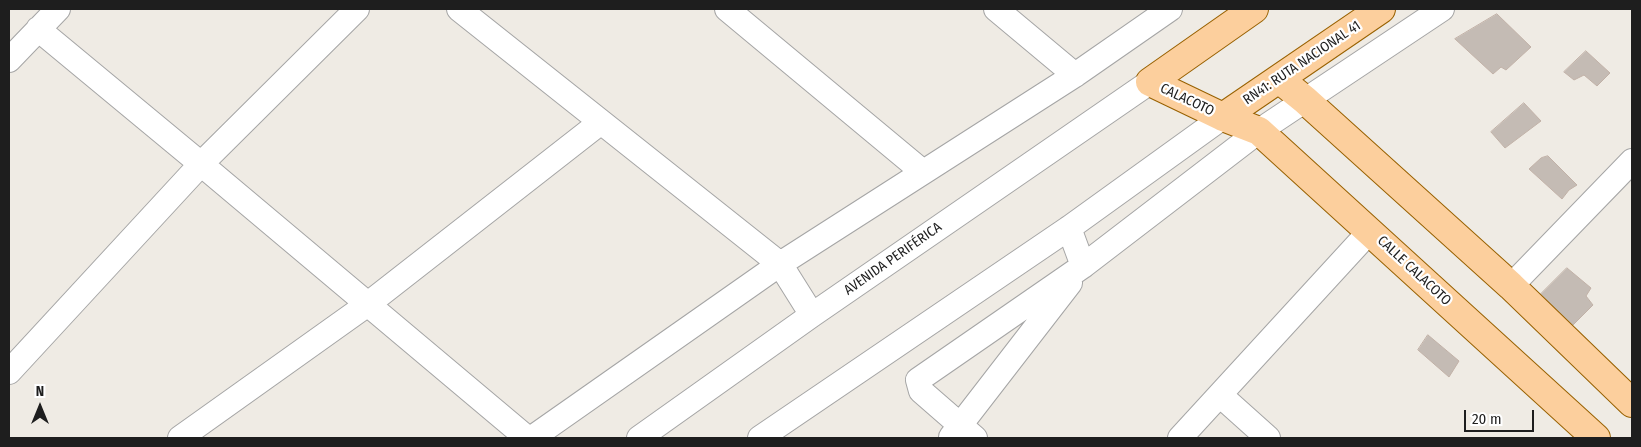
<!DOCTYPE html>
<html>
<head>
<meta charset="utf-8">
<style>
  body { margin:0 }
  #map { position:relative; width:1641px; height:447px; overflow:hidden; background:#efebe4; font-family:"Fira Sans Condensed",sans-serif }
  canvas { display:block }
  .frame { position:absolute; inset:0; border:10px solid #1e1e1e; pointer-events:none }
  .north { position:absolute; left:15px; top:382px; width:50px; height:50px; -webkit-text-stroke:4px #fff; paint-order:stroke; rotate:0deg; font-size:14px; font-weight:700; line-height:20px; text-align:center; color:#1e1e1e }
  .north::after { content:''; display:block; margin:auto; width:18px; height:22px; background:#1e1e1e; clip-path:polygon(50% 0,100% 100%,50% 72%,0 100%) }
  .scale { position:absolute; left:1464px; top:410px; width:70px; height:22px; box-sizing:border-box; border:2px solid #1e1e1e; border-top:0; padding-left:6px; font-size:15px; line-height:18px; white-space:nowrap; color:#1e1e1e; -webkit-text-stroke:4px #fff; paint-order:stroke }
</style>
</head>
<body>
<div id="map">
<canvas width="1641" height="447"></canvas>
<div class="frame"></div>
<div class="north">N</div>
<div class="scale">20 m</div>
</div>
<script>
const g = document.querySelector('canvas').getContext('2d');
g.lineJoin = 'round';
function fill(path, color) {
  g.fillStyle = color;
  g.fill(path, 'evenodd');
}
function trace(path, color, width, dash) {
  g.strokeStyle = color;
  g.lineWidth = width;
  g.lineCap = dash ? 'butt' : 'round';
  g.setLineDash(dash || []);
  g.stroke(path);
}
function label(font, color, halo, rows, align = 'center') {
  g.font = font + ' "Fira Sans Condensed",sans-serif';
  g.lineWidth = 4.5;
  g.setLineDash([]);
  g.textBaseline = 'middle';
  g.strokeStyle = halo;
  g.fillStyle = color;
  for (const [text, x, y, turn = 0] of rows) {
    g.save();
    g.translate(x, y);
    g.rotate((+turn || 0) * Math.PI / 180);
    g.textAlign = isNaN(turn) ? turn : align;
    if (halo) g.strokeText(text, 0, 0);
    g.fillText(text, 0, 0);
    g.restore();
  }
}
const building = new Path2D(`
  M1497,14L1531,47L1506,70L1501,67L1493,74L1455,39Z
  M1586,51L1610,73L1597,86L1584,75L1574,80L1564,72Z
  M1524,103L1541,121L1505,148L1491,132Z
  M1548,156L1577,185L1569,190L1562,199L1529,169L1541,158Z
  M1567,268L1591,288L1586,296L1593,305L1570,328L1539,296Z
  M1428,335L1459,361L1449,377L1418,350Z`);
fill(building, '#c4bbb4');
trace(building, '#c1b1a7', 1);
const minor = new Path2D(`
  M459,9L780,264L812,315
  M727,9L923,172
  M996,9L1075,75
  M38,29L201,164L527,438
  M9,60L58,9
  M1069,228L1083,266
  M1511,286L1632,161
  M9,372L201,164L357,9
  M1220,395L1268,438
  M951,437L1070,283
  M180,438L368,304L601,122
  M532,438L780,264L1075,75L1170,9
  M639,438L812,315L1150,82
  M760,438L1069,228L1223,117
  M975,438L921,391L918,380L1083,266L1259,131L1442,9
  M1180,438L1370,231`);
const major = new Path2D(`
  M1254,9L1150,82L1223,117L1259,131L1596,438
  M1279,79L1305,100L1511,286L1632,403
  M1223,117L1381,9`);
trace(minor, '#a5a5a5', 26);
trace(major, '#986100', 30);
trace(minor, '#fff', 24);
trace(major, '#fccf9d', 28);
label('14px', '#1e1e1e', '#fff', [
  ["RN41: RUTA NACIONAL 41",1302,63,-34],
  ["CALACOTO",1187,100,25],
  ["AVENIDA PERIFÉRICA",893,259,-35],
  ["CALLE CALACOTO",1414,271,43]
]);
</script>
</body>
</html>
